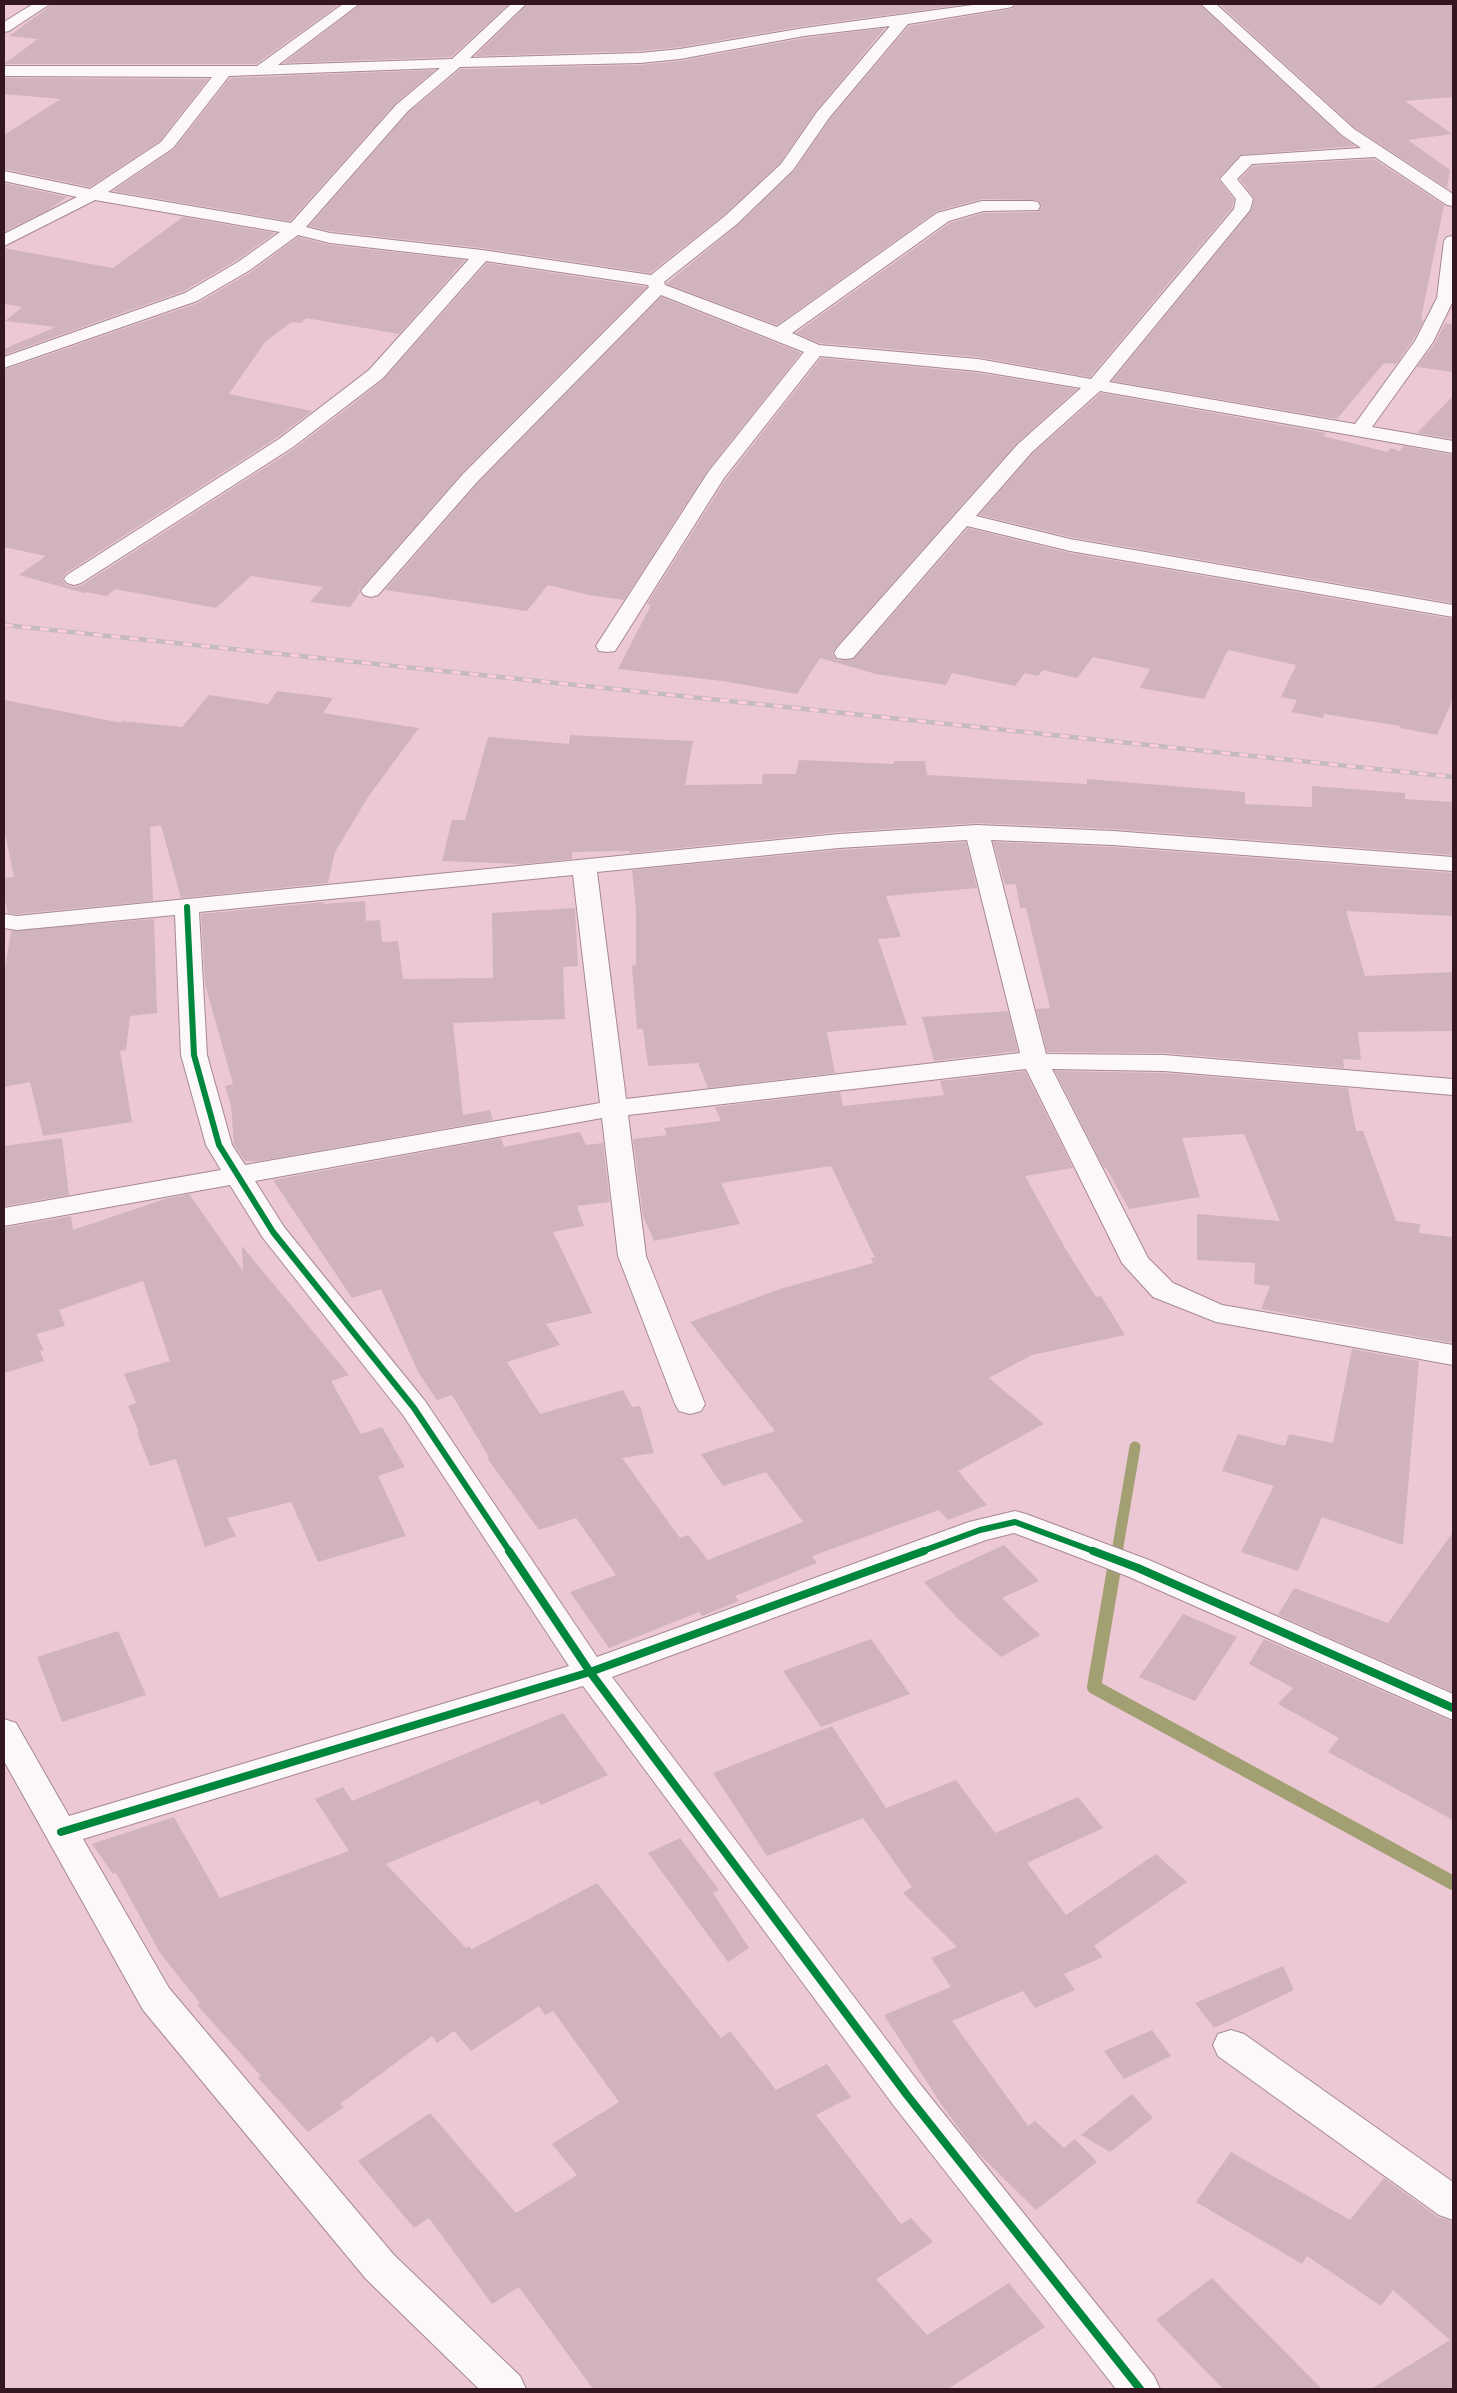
<!DOCTYPE html>
<html>
<head>
<meta charset="utf-8">
<style>
  body { margin:0 }
  #map { position:relative; width:1457px; height:2393px; overflow:hidden; background:#ecc8d4; font-family:"Fira Sans",sans-serif }
  canvas { display:block }
  .frame { position:absolute; inset:0; border:5px solid #331622; pointer-events:none }
</style>
</head>
<body>
<div id="map">
<canvas width="1457" height="2393"></canvas>
<div class="frame"></div>
</div>
<script>
const g = document.querySelector('canvas').getContext('2d');
g.lineJoin = 'round';
function trace(path, color, width, dash) {
  g.strokeStyle = color;
  g.lineWidth = width;
  g.lineCap = dash ? 'butt' : 'round';
  g.setLineDash(dash || []);
  g.stroke(path);
}
function fill(path, color) {
  g.fillStyle = color;
  g.fill(path, 'evenodd');
}
trace(new Path2D(`
  M1117,1552L1135,1447`), '#a29f72', 11);
trace(new Path2D(`
  M1117,1551L1094,1687L1453,1883`), '#a29f72', 14);
fill(new Path2D(`
  M53,4H340L256,64H4L38,39L9,36Z
  M361,4H509L451,57L284,63Z
  M528,4H968L804,26L680,47L640,51L475,56Z
  M1016,4H1199L1341,136L1355,146L1240,155L1218,179L1234,199L1232,208L1090,377L978,357L819,343L796,333L950,223L983,213L1038,212L1042,207L1038,200L982,199L937,211L777,325L666,284L738,225L794,171L830,119L909,26L1012,9Z
  M1219,4H1453V97L1405,101L1452,134L1408,140L1450,170L1447,188L1355,128Z
  M885,28L816,111L780,163L724,215L650,273L482,248L330,231L309,226L409,112L461,69L640,65L680,61L804,38Z
  M435,70L395,104L290,221L113,191L174,149L230,78Z
  M4,78L208,79L160,141L90,187L4,169V135L61,99L4,94Z
  M1374,159L1444,205L1421,319L1424,320L1413,340L1396,364L1384,363L1337,419L1112,381L1251,211L1254,198L1240,179L1253,166Z
  M4,183L67,197L48,210L4,232Z
  M183,217L275,233L237,260L184,291L4,355V349L56,327L5,321L22,307L4,304V248L113,268Z
  M298,237L330,245L465,260L399,334L306,318L301,323L291,322L265,342L229,394L312,411L278,437L66,573L62,579L66,585L75,587L82,585L294,449L349,407L384,379L487,263L647,287L462,473L363,586L359,591L360,593L350,607L310,602L323,587L251,576L216,608L115,589L107,596L86,592L84,593L19,575L46,556L4,547V370L198,303L251,272Z
  M661,297L801,353L708,470L624,600L589,595L548,585L527,611L385,590L478,483Z
  M1445,323L1453,324V372L1417,367L1435,343Z
  M821,358L978,373L1077,389L1017,443L836,647L832,654L837,660L854,659L968,528L1070,553L1453,619V699L1437,735L1400,728L1401,726L1324,714L1323,718L1291,712L1297,700L1281,697L1296,665L1228,650L1204,699L1140,688L1150,669L1093,657L1077,678L1043,670L1038,676L1025,673L1015,686L952,673L946,685L876,674L820,658L797,694L722,681L618,669L651,605L647,604L726,479Z
  M1101,393L1326,433L1323,436L1387,452L1391,448L1399,451L1404,446L1453,455V603L1070,537L979,515L1033,453Z
  M1453,396V439L1417,433Z
  M277,691L333,698L323,713L419,728L368,797L335,852L328,883L181,898L161,825L150,827L153,901L17,914L8,913L4,896V878L14,877L4,828V700L122,723L121,721L182,727L209,695L268,704Z
  M570,735L693,741L685,785L762,784L763,774H796L799,760L894,764V761H925L927,775L1087,784V779L1245,792V804L1312,807V786L1405,793V799L1453,802V855L1113,829L977,823L839,832L630,853L629,851L572,852V859L522,864L442,861L452,820H465L488,737L569,744Z
  M966,842L977,888L886,896L901,937L878,939L907,1025L827,1032L835,1073L708,1088L698,1063L648,1066L643,1029H637L632,966L636,965V910L632,870L839,850Z
  M993,842L1113,847L1453,873V916L1346,911L1365,976L1453,972V1031L1358,1032L1361,1060L1343,1059L1344,1068L1164,1053L1047,1052L1036,1009L1050,1008L1026,908H1020L1016,884L1005,885Z
  M365,901L366,921L380,920L382,942L398,941L403,979L493,978L492,913L575,908L578,966L563,967L565,1019L453,1023L463,1115L490,1110L493,1120L260,1161H245L234,1145L231,1106L225,1086L233,1084L205,984L201,914L324,902L323,904Z
  M154,919L157,1013L130,1016L126,1050L120,1051L132,1122L43,1136L30,1082L4,1087V976L11,931Z
  M1008,1011L1018,1051L934,1061L922,1017Z
  M1025,1071L1073,1168L1025,1176L1065,1248L1096,1297L1101,1296L1125,1335L1032,1355L989,1378L1044,1424L958,1471L987,1505L948,1520L939,1510L812,1556L817,1563L735,1596L739,1601L702,1616L699,1612L609,1648L570,1592L616,1575L576,1518L539,1530L487,1458L489,1457L452,1395L437,1400L418,1372L381,1289L352,1298L273,1180L501,1138L504,1147L580,1132L586,1145L603,1143L610,1202L577,1206L584,1226L553,1232L592,1313L546,1324L560,1345L507,1362L540,1414L623,1390L632,1407L640,1406L654,1453L622,1458L680,1538L688,1535L708,1560L803,1522L766,1472L723,1486L701,1454L775,1431L690,1322L780,1289L873,1263L871,1258H875L831,1166L721,1183L740,1224L654,1241L643,1216L633,1139L667,1135L664,1128L721,1121L715,1107L840,1092L843,1106L944,1095L940,1081Z
  M1055,1071L1164,1073L1348,1088L1356,1131H1363L1396,1221L1420,1224L1419,1233L1453,1237V1343L1261,1309L1270,1286L1254,1284L1255,1263L1197,1260V1214L1280,1221L1244,1134L1182,1138L1200,1197L1129,1209L1106,1168H1104Z
  M62,1138L69,1195L4,1206V1146Z
  M189,1194L243,1271L242,1246L349,1375L331,1381L361,1434L382,1427L405,1467L378,1476L406,1536L318,1562L291,1502L227,1518L236,1536L205,1547L176,1459L150,1466L137,1433L139,1432L128,1406L136,1403L124,1374L170,1361L143,1281L59,1310L65,1326L36,1334L44,1350L40,1351L44,1361L4,1373V1228L71,1216L73,1230L165,1199Z
  M1352,1349L1419,1361L1403,1545L1322,1517L1298,1571L1241,1552L1274,1486L1222,1471L1238,1434L1285,1446L1289,1434L1333,1443Z
  M1453,1532V1692L1278,1615L1294,1588L1388,1623Z
  M1004,1545L1039,1581L1002,1598L1040,1635L1001,1657L958,1619L924,1582Z
  M1183,1614L1237,1637L1195,1701L1139,1677Z
  M118,1631L146,1695L62,1722L37,1657Z
  M871,1639L910,1694L821,1727L783,1671Z
  M1264,1639L1453,1722V1820L1328,1752L1339,1738L1278,1704L1293,1688L1249,1664Z
  M563,1713L608,1775L541,1805L538,1800L386,1864L466,1948L469,1946L472,1949L597,1883L721,2038L730,2031L776,2090L827,2064L851,2097L816,2115L901,2224L911,2218L933,2242L876,2279L927,2335L1009,2283L1045,2327L948,2389H593L519,2287L492,2304L429,2218L414,2228L358,2161L430,2113L516,2213L577,2175L552,2144L619,2102L553,2011L545,2015L539,2006L471,2051L454,2031L437,2043L432,2036L340,2104L344,2107L308,2132L258,2078L261,2076L197,2005L200,2003L160,1953L116,1873L113,1874L92,1844L174,1817L220,1898L349,1851L315,1799L343,1787L352,1801Z
  M832,1726L886,1808L956,1780L995,1833L1078,1797L1103,1828L1027,1863L1066,1915L1156,1854L1187,1882L1094,1946L1103,1957L1064,1974L1075,1990L1035,2008L1023,1991L952,2021L1028,2126L1035,2121L1064,2148L1075,2139L1097,2162L1036,2210L973,2148L941,2104L884,2015L951,1987L931,1958L957,1947L903,1893L912,1887L863,1818L767,1856L713,1773Z
  M680,1838L719,1890L713,1893L749,1948L728,1962L648,1853Z
  M1283,1966L1294,1990L1214,2028L1195,2003Z
  M1152,2030L1171,2056L1124,2079L1104,2051Z
  M1132,2094L1153,2118L1110,2152L1081,2135Z
  M1231,2152L1350,2220L1384,2178L1438,2217L1453,2222V2389H1371L1450,2340L1393,2290L1381,2306L1307,2256L1302,2264L1196,2202Z
  M1212,2278L1322,2389H1223L1156,2320Z`), '#d1b3bd');
const street = new Path2D(`
  M33,4H50L9,31L4,32V22Z
  M343,4H359L278,65L452,59L511,4H526L470,58L640,53L680,49L804,28L980,4H1014L1012,7L1007,8L908,24L829,118L793,170L737,224L664,282L665,285L777,327L937,213L982,201H1032L1038,202L1040,206L1038,210L983,211L949,221L792,333L819,345L978,359L1091,379L1234,209L1236,199L1220,179L1241,156L1361,148L1342,135L1201,4H1216L1354,129L1453,194V206L1447,205L1375,157L1252,164L1237,179L1253,199L1250,210L1109,382L1355,424L1415,341L1437,298L1444,241L1447,237L1453,236V301L1433,342L1372,427L1453,441V453L1100,391L1032,452L976,516L1070,539L1453,605V617L1070,551L967,526L853,658L845,659L837,658L834,653L837,648L1018,444L1081,388L978,371L820,356L724,478L615,651L607,652L599,651L596,646L709,471L804,352L661,295L477,482L378,595L371,597L364,595L361,591L364,587L463,474L649,287L648,285L486,261L383,378L293,447L81,583L74,585L67,583L64,579L67,575L279,439L369,370L469,259L330,243L298,235L250,270L197,301L4,368V357L185,293L238,262L280,232L95,200L4,246V234L77,197L4,181V171L90,189L161,142L212,77L4,76V66H257ZM890,26L817,112L781,164L725,216L651,275L482,250L330,233L306,227L408,111L460,67L640,63L680,59L804,36ZM440,68L396,105L291,223L108,192L173,148L229,76Z
  M977,825L1113,831L1453,857V871L1113,845L991,840L1046,1054L1164,1055L1453,1079V1095L1164,1071L1052,1069L1148,1258L1173,1283L1222,1305L1453,1345V1365L1216,1322L1153,1297L1122,1263L1026,1069L628,1115L646,1256L705,1404L701,1411L690,1414L679,1411L675,1404L618,1256L602,1118L255,1181L284,1227L425,1401L597,1657L969,1522L1015,1511L1026,1514L1149,1560L1453,1694V1720L1127,1576L1070,1554L1014,1533L986,1540L612,1677L920,2084L1154,2376L1160,2389H1116L894,2106L583,1686L83,1839L169,1988L394,2255L520,2376L526,2389H479L366,2279L143,2010L4,1761V1719L16,1723L69,1816L569,1666L403,1415L263,1238L230,1185L4,1226V1208L221,1170L206,1145L181,1055L175,915L17,930L4,928V914L17,916L839,834ZM967,840L1020,1053L626,1099L597,872L839,848ZM573,875L600,1103L245,1165L232,1145L207,1055L199,912Z
  M1231,2030L1244,2034L1453,2182V2220L1439,2215L1218,2056L1213,2045L1218,2034Z`);
trace(street, '#a68994', 2);
fill(street, '#fcf7f9');
const rail = new Path2D(`
  M4,625L1453,777`);
trace(rail, '#c5bbbf', 4.5);
trace(rail, '#feccdd', 3, [9]);
trace(new Path2D(`
  M187,907L194,1055L219,1145L273,1232L414,1408L510,1552
  M920,1552L980,1530L1015,1522L1096,1552`), '#00873e', 6);
trace(new Path2D(`
  M509,1551L590,1672L907,2095L1140,2389
  M1093,1551L1138,1568L1453,1708
  M61,1832L590,1672L924,1551`), '#00873e', 8);
</script>
</body>
</html>
